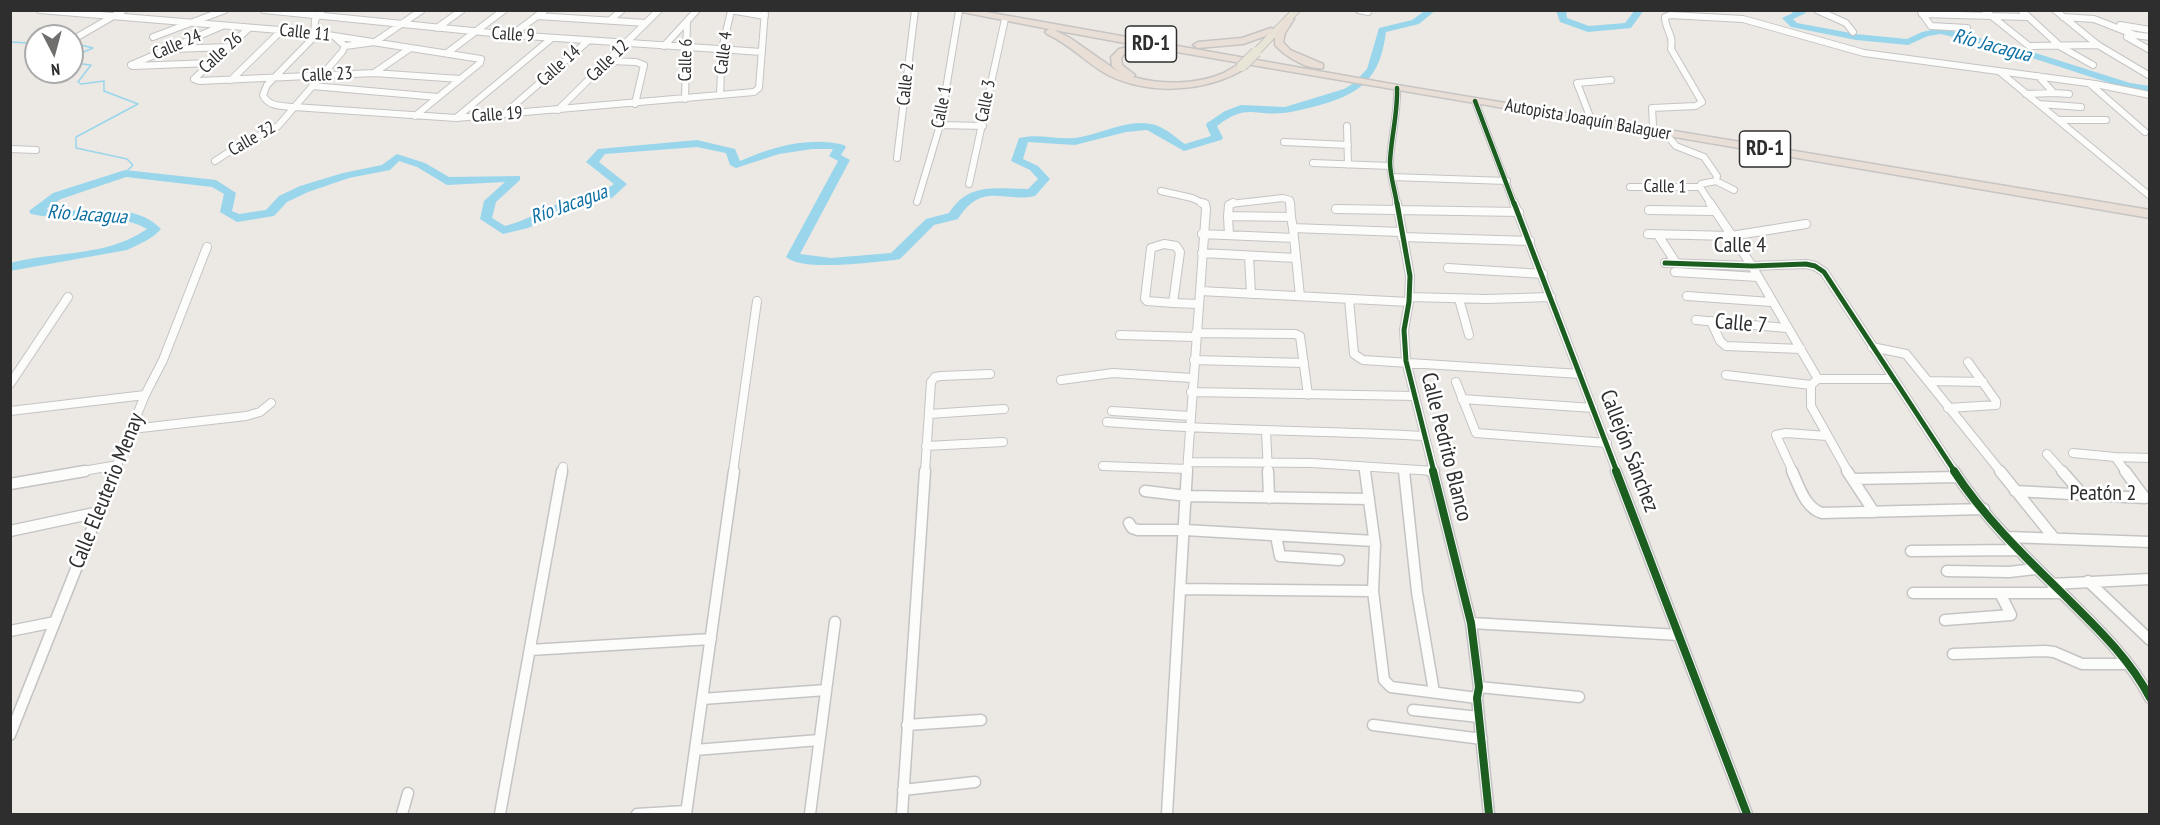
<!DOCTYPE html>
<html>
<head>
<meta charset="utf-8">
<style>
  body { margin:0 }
  #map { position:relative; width:2160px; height:825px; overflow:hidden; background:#ece8e4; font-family:"PT Sans Narrow",sans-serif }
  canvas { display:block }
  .frame { position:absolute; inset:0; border:12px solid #2e2e2e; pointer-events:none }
  .north { position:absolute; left:24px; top:24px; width:60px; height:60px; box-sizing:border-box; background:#fff; border:2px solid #ababab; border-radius:50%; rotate:174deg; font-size:16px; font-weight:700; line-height:24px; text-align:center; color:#2e2e2e }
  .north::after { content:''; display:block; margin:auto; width:21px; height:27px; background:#706f6e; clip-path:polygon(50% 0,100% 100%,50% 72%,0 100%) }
</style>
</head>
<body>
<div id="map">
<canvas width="2160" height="825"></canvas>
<div class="frame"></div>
<div class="north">N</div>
</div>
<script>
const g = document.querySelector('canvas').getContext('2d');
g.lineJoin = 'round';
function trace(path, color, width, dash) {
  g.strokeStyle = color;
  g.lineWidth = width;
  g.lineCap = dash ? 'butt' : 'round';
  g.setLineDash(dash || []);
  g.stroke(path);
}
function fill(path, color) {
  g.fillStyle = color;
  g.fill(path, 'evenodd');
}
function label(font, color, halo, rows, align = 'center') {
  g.font = font + ' "PT Sans Narrow",sans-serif';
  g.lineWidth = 5;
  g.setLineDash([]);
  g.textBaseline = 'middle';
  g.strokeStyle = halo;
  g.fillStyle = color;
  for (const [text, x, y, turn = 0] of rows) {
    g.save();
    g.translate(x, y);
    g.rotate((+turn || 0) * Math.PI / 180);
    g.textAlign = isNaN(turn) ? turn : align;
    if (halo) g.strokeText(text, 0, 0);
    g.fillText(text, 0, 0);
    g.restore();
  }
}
trace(new Path2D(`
  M10,42L28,43L36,47
  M72,47L81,45L93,48L72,57
  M72,63L91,65L78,82L81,84L104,81V91L138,104L76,137V148L127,159L133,165L125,173`), '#99d6ec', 1.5);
fill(new Path2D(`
  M1426,10H1436L1419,24L1386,32C1380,77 1363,93 1320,105C1308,108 1295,112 1283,113C1252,116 1247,103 1217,126L1223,138L1221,140L1184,151L1147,130L1126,132L1075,145L1028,142L1023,159L1038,166L1050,179L1035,196C1001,203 983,181 958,219L934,225L900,259L895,260C872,262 802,272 786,257L838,161L829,156L833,149H812L779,154L736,168L730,165L726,153L697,147L605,154L599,162L627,184L612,198L578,205L528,228L503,234L480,219L484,201L505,182L447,185L417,167L399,161L390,170L349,178L308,192L287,202L274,216L237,222L220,212L224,194L212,187L126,177L61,199L46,209C81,215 133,199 161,229C152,239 140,244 127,250L10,271V263C56,251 107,257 147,229C111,209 69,223 31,214L29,211L53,193L125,170L216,180L236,193L232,211L239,214L266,210L279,196L300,186L343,173L382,165L397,154L425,163L449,177L520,176V180L496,202L492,218L505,226C528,220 548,207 570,199C586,194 600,195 614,184L586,162L598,149L697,140L735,149L740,161C772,147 809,136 844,145L846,147L841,155L850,160L800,254L831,258L891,253L926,219L949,213C969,182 995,189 1028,189L1038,179L1030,170L1011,161L1019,138C1039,133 1055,140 1075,138C1102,135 1131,116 1158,126C1168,130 1176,138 1185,144L1211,136L1206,125L1207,123L1225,111L1241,105L1285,107L1344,89L1354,83L1367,69L1379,28L1412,20Z
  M1556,10H1566L1567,18L1589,26L1625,23L1635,10H1644L1631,28L1588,32L1560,22Z
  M1684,10H1693L1689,13Z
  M1790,10H1803L1806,13L1793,19L1797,23L1856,34L1907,39L1922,32L1941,28L2026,50L2130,83L2150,86V92L2125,88L2020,54L1941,34L1928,36L1908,45L1856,40L1791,27L1782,18L1793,13Z`), '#99d6ec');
const minorFar2 = new Path2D(`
  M40,10L315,33L481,59L480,63L415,116
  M264,10L512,35L762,52
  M322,10L315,20L314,37L267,85L263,95C268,107 283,106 294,107L456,118L754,92L759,88L765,10
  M730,10L765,16
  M1359,10L1368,12
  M1817,10L1846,23L1853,32
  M1984,10L2029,46L2098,45
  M2021,10L2061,47L2093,65
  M2055,10L2098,45L2150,76
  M1921,12L1931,26L1967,28
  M1922,14L2027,17
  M537,16L646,23
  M2063,17L2094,19L2135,35L2150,37
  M609,21L622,10
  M2120,25L2150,30
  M437,28L462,10
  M512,35L545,10
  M2134,35L2127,37L2150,50
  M79,36L124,10
  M153,37L225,10
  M345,46L375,42L422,10
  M664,46L697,10
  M172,49L228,47
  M447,53L504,10
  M609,61L636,62L644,65L635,104
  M131,65L222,26
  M133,66L211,63
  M2000,72L2150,196
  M374,73L409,49
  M194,79L199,81L374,73L460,79
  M194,79L249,28
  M231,80L282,30
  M2089,83L2145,132
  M312,86L438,97
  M2054,93L2069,94
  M2026,94L2054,93L2038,76
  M720,95L722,49L731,11
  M685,99L687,22
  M1475,101L1514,204
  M2039,104L2081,107
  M558,110L659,10
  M504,114L588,41
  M1589,114L1577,83L1611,80
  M456,118L552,38
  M2059,120H2106
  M940,125L983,126
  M1653,125L1652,108L1696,106L1702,102L1671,49C1674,34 1665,30 1665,17L1670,15L1743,19L1864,53L2095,84L2150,95
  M1347,126L1348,165
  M1665,133L1676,146L1704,157L1717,176L1716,181L1701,184L1700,187L1711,204
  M1284,142L1348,145
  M10,149L36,150
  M897,158L915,10
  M215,161L238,146L278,126L342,52L345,46L335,37
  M1313,163L1390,166
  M1392,177L1507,181
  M1716,181L1734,190
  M969,184L1005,19
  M1630,187H1700
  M1161,191L1192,198L1205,204
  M917,202L940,125L959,11
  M1230,204L1283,198L1290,200V204
  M1397,204C1395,191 1390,176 1390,162C1391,137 1398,113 1397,88`);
const minorFar1 = new Path2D(`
  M1290,203L1291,217
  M1397,203L1410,276L1409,302L1404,330L1406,361L1434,472
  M1514,203L1617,472
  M1710,203L1752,266L1818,379
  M1336,209L1519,212
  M1649,210L1715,211
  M1228,216L1229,205L1233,203
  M1202,234L1294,238
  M1648,234L1731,236L1806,224
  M1229,235L1228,216L1291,217L1293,228
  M1658,235L1676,263
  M1402,237L1530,241
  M1164,244L1176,246L1180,252L1173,303L1147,301L1145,299L1151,248Z
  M1202,253L1296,258
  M1249,256L1251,294
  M1665,263L1752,266L1806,264L1815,266L1824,272L1955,472
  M1448,268L1543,274
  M1675,272L1758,277
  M1200,291L1409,302
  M1300,296L1293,228L1401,232
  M1687,296L1771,302
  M1409,297L1486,299L1551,297
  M1349,299L1354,354L1363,360L1580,374
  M1459,299L1469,335
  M1173,303L1198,304
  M1696,320L1787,328
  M1711,321L1720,341L1726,346L1801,349
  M1196,333L1295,334L1300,336L1308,395
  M1120,335L1196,337
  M1872,347L1906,354L2001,472
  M1194,360L1304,363
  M1726,375L1811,385L1818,379H1892
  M1061,380L1113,373L1192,378
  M1928,381L1983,382
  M1456,382L1476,433L1607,443
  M10,384L68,297
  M1811,385V406L1848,472
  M1191,392L1415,396
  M1462,399L1593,408
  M1948,408L1996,405V401L1968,362
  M10,411L145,395
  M1112,411L1190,416
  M929,414L1004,409
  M1107,422C1213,431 1319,430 1425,436
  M132,429L246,416L260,412L271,403
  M1266,431L1268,472
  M926,446L1003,442
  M2073,453L2115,457L2126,472
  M2047,454L2063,472
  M2115,457L2150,458
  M1188,462L1312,463L1434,471
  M1103,466L1188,469
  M1365,467L1366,472
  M1404,469V472
  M77,472L118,465
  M114,472L145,395L163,360L207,247
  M562,472L563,467
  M733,472L757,301
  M925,472L931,382L935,377L941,376L990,374
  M1187,472L1206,209L1205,204L1202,203
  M1793,472L1776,435L1786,433L1827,436`);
const minor = new Path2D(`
  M1268,471L1269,498
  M1365,471L1375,545L1373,591L1384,680L1391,687L1477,698
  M1404,471L1417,592L1434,692
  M1430,471H1434
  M1433,471L1471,623L1479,687L1477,698L1489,814
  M1616,471L1747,814
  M1792,471C1799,486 1805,508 1822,513L1984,509
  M1847,471L1874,512
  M1954,471C1983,516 2023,555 2061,592C2093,624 2129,657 2150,698
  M2000,471L2054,538
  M2062,471L2083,495
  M1853,479L1958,477
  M10,484L85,471
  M1145,491L1187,496L1369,499
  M2015,491L2145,498L2125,471
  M1129,523L1132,528L1138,530H1185L1374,541
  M10,531L99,512
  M1276,536L1280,556L1339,560
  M2007,537L2150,542
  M1911,551L2018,550
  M1947,571L2009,572L2035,569
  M2088,581L2150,640
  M2052,584L2150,579
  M1180,589L1373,591
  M1913,593H2062
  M1945,620L2011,615L2000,593
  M1471,623L1679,635
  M10,631L55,622
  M530,650L711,639
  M1953,654L2045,651L2054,652L2082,664H2128
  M1479,687L1579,697
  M702,699L826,690
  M1413,710L1479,717
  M907,725L981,720
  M1373,725L1482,739
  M10,735L115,471
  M695,750L819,740
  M903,790L975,782
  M402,814L408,793
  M500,814L562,471
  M637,814L686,811
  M686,814L734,471
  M810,814L835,622
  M902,814L925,471
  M1167,814L1187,471`);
const primary = new Path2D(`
  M1292,10H1301L1259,54H1253V50Z`);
const motorway = new Path2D(`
  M952,10H975L1397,85L2150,210V218L1246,64V68C1207,92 1150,96 1108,75C1086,63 1070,44 1047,34L1045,32L1049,29ZM1054,30L1136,45L1119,49L1111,57L1112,66L1120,73L1070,38ZM1148,47L1241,63C1235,66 1229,70 1224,73C1196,85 1162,85 1133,77L1135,75L1122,65L1121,58L1125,53Z
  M1286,17L1294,19L1285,33L1283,42L1290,50L1323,64V68C1307,70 1285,56 1275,45V33Z
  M1271,28L1274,29V33L1243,44L1198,48L1193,45L1198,42L1242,38Z`);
trace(minorFar2, '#c5c4c5', 8);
trace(minorFar1, '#c5c4c5', 10);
trace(minor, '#c5c4c5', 13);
trace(primary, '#c6c5c4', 2);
trace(motorway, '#c6c5c4', 3);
trace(minorFar2, '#fcfcfb', 6);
trace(minorFar1, '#fcfcfb', 8);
trace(minor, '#fcfcfb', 10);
fill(primary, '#e8e4d6');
fill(motorway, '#eadfd6');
const primaryBridge = new Path2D(`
  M1242,66L1256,52`);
trace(primaryBridge, '#c6c5c4', 12, []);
trace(primaryBridge, '#e8e4d6', 10);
trace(new Path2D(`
  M1475,101L1514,204
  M1397,204C1395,191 1390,176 1390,162C1391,137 1398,113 1397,88`), '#1b5e20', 4.5);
trace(new Path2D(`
  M1397,203L1410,276L1409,302L1404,330L1406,361L1434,472
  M1514,203L1617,472
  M1665,263L1752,266L1806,264L1815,266L1824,272L1955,472`), '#1b5e20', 5);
trace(new Path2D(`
  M1433,471L1471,623L1479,687L1477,698L1489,814
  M1616,471L1747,814
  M1954,471C1983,516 2023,555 2061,592C2093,624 2129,657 2150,698`), '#1b5e20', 8);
label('18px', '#2e2e2e', '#fff', [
  ["Calle 11",305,33,6],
  ["Calle 9",513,35,4],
  ["Calle 24",177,45,-23],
  ["Calle 26",221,53,-43],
  ["Calle 4",724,53,-83],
  ["Calle 6",686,60,-89],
  ["Calle 12",608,61,-44],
  ["Calle 14",559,66,-42],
  ["Calle 23",327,75,-3],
  ["Calle 2",906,84,-84],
  ["Calle 3",986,101,-79],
  ["Calle 1",942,107,-79],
  ["Calle 19",497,115,-4],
  ["Autopista Joaquín Balaguer",1588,120,10],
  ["Calle 32",252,139,-30],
  ["Calle 1",1665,187,1]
]);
label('italic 20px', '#0d6fa3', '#fff', [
  ["Río Jacagua",1992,46,15],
  ["Río Jacagua",569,205,-20],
  ["Río Jacagua",87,215,4]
]);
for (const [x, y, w] of [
  [1151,44,51],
  [1765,149,51]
]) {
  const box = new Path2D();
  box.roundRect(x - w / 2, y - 18, w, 36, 4.5);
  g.fillStyle = '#fff';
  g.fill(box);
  trace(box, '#2e2e2e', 1.5);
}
label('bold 21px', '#2e2e2e', null, [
  ["RD-1",1151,44],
  ["RD-1",1765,149]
]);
label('22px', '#2e2e2e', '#fff', [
  ["Calle 4",1740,246],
  ["Calle 7",1741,324,5],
  ["Calle Pedrito Blanco",1446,447,76],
  ["Callejón Sánchez",1629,451,69],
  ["Calle Eleuterio Menay",107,491,-68],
  ["Peatón 2",2103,494]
]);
</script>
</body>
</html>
